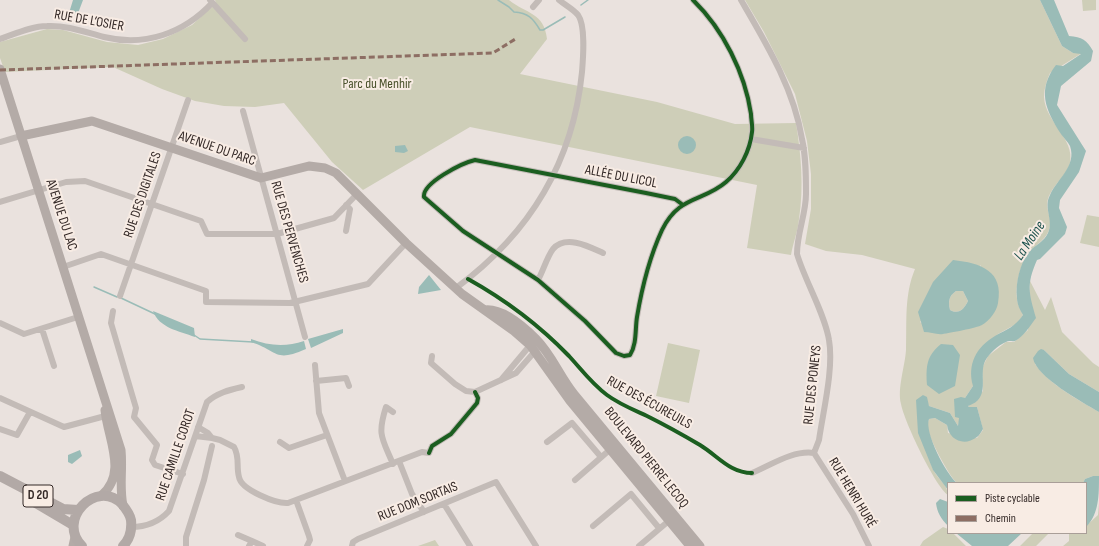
<!DOCTYPE html>
<html>
<head>
<meta charset="utf-8">
<style>
  body { margin:0 }
  #map { position:relative; width:1099px; height:546px; overflow:hidden; background:#eae2de; font-family:"Sofia Sans Condensed",sans-serif }
  canvas { display:block }
  .legend { position:absolute; left:947px; top:482px; width:140px; height:52px; box-sizing:border-box; background:#f8ece4; border:1px solid #a99e98; margin:0; padding:5px 7px; list-style:none; font-size:12px; color:#332826 }
  .legend li { display:flex; align-items:center; gap:8px; height:20px }
  .legend b { width:20px; border:1px solid #a99e98 }
</style>
</head>
<body>
<div id="map">
<canvas width="1099" height="546"></canvas>
<ul class="legend">
<li><b style="height:5px;background:#1b5e20"></b>Piste cyclable</li>
<li><b style="height:5px;background:#8d6e63"></b>Chemin</li>
</ul>
</div>
<script>
const g = document.querySelector('canvas').getContext('2d');
g.lineJoin = 'round';
function fill(path, color) {
  g.fillStyle = color;
  g.fill(path, 'evenodd');
}
function trace(path, color, width, dash) {
  g.strokeStyle = color;
  g.lineWidth = width;
  g.lineCap = dash ? 'butt' : 'round';
  g.setLineDash(dash || []);
  g.stroke(path);
}
function label(font, color, halo, rows, align = 'center') {
  g.font = font + ' "Sofia Sans Condensed",sans-serif';
  g.lineWidth = 4;
  g.setLineDash([]);
  g.textBaseline = 'middle';
  g.strokeStyle = halo;
  g.fillStyle = color;
  for (const [text, x, y, turn = 0] of rows) {
    g.save();
    g.translate(x, y);
    g.rotate((+turn || 0) * Math.PI / 180);
    g.textAlign = isNaN(turn) ? turn : align;
    if (halo) g.strokeText(text, 0, 0);
    g.fillText(text, 0, 0);
    g.restore();
  }
}
fill(new Path2D(`
  M215,0H509C526,14 544,12 547,39L520,74L657,102L735,124L796,123C801,154 804,187 799,219C798,231 793,243 791,255L747,248L757,185L470,127L363,190L332,162L284,103L255,107L224,106L195,101L162,89L113,67L5,72L0,58V42L47,29L63,30L107,42L138,45L163,39L192,25L216,3Z
  M745,0H1040L1062,46L1073,53H1082L1050,73C1047,80 1044,89 1044,97C1045,122 1075,138 1070,163C1067,175 1055,183 1050,194C1043,206 1052,217 1050,226C1048,239 1037,243 1030,252C1021,262 1015,284 1017,298C1017,304 1021,310 1023,315L1018,323L998,334L973,386L965,398L958,426L950,413L929,406L923,395C925,415 925,452 933,469C937,479 948,484 948,495C935,486 904,421 901,404C897,389 905,366 906,350C907,322 904,295 915,269L862,255L826,251L805,244L811,209V174L807,141L795,94L764,32ZM981,265L961,329L942,334L920,322Z
  M1082,0H1096V10L1083,11Z
  M1087,215L1099,217V247L1080,243Z
  M1030,281L1045,310L1051,297L1062,332L1093,363L1099,367V392L1069,374L1044,350L1035,364C1050,385 1077,399 1099,412V476H1093L1085,479L1083,483H957C949,476 927,435 927,425C927,424 929,420 929,419L935,418L947,425L948,433L977,438L983,430L977,407H969L968,406L983,391L982,368L988,356L1006,342H1014L1028,330Z
  M956,291H963L968,301C964,309 959,315 950,310C948,301 949,296 956,291Z
  M668,343L700,350L689,403L656,396Z
  M1099,503V546H1063L1069,541V533H1086V526L1098,515Z
  M943,527L948,529V533H953L966,546H920L923,541Z
  M1033,533H1049L1036,546H1020Z
  M435,540L439,546H418Z`), '#ceceb8');
fill(new Path2D(`
  M73,0H83L77,16L69,13Z
  M1040,0H1054L1069,36C1082,37 1087,40 1093,51L1091,61L1061,86L1057,105L1086,151L1079,172L1060,200L1059,208L1067,227L1065,234L1040,259L1037,260C1026,285 1029,293 1036,318C1030,326 1024,336 1015,341C1012,342 1009,340 1006,342C998,345 989,354 985,361C978,376 992,398 968,406L969,407H977L983,429C981,432 979,436 977,437C964,447 949,440 947,425L935,418L929,419C924,432 946,474 957,483H948V490L933,470L918,433L916,400L923,395L927,397L929,406L950,413L958,426L959,418L955,417L954,399L961,397L965,398L973,386C967,365 976,347 995,336C1007,329 1015,327 1023,315C1020,310 1017,304 1017,298C1015,284 1020,263 1029,252C1035,245 1044,242 1048,233C1054,220 1043,208 1050,195C1057,179 1077,166 1070,146C1068,142 1063,137 1061,134C1045,109 1037,90 1056,65L1063,66L1081,54L1073,53L1062,46Z
  M678 145a9 9 0 1 1 18 0a9 9 0 1 1-18 0Z
  M405,145L408,151L404,153L395,152V146Z
  M953,260C981,263 1004,271 998,303C997,311 989,321 982,325C977,328 949,333 943,334C937,335 930,332 924,332L918,312L933,282ZM956,291H963L968,301C964,309 959,315 950,310C948,301 949,296 956,291Z
  M429,275L441,290L418,294L419,287Z
  M153,311L194,328L195,337C179,331 159,328 153,311Z
  M343,329V333L311,348L308,339Z
  M251,339C269,346 286,347 304,341L306,349C274,363 279,351 251,342Z
  M941,344L953,345L960,355L955,386L939,394L927,385C926,367 926,356 941,344Z
  M1041,349L1044,350L1069,374L1099,392V412C1082,402 1036,377 1033,358L1038,351Z
  M80,450L82,456L72,464L68,462V455Z
  M1093,476H1099C1099,495 1099,513 1087,526L1086,483H1083L1085,479Z
  M940,499L948,502V526C941,519 937,512 936,503Z
  M956,533H1022L1008,546H972Z`), '#9abcb7');
trace(new Path2D(`
  M498,0L509,7L514,12C528,13 533,18 540,30H543L565,17
  M581,5L588,0
  M94,287L117,297
  M121,298L155,314
  M194,335L200,339L253,342`), '#9abcb7', 1.5);
trace(new Path2D(`
  M210,0L245,39
  M741,0C766,43 794,89 802,139C806,157 806,175 806,194C806,214 797,233 797,254C805,281 825,314 829,340C834,368 823,412 819,440L814,453
  M533,7L539,0
  M0,39C15,34 31,26 47,26C67,25 85,32 104,37C145,47 184,33 212,3
  M243,111L305,337
  M751,139L804,148
  M0,142L21,136
  M0,202L66,182L85,181L201,221L207,234H277L334,218L357,194
  M346,205L350,209L346,231
  M683,205L675,199L646,193L475,160C462,163 422,183 424,197L463,231L538,280L585,321L616,353L624,356L630,355C637,344 635,329 637,317C642,287 650,256 662,230C679,195 703,202 726,182C740,170 750,151 752,132C753,127 751,120 751,114C745,73 723,29 693,0
  M63,267L101,254L206,291V302L290,303L368,284L406,243
  M538,280C543,271 547,257 553,249C566,234 590,247 603,253
  M456,288C529,234 573,163 582,72C583,59 586,26 578,15C573,9 565,5 559,0
  M120,296L188,100
  M113,311L111,323L136,408L134,417L157,445L152,460L155,465L183,474
  M0,323L24,334L78,317
  M42,329L54,366
  M432,356L431,363L455,384L466,391L475,392L516,373L537,349
  M315,365L319,413L345,481
  M501,380L532,343
  M316,381L346,378L349,386
  M0,398L64,427L109,415
  M0,429L17,435L30,412
  M195,436L212,438L208,433L198,427
  M212,438L220,440L234,447C240,457 236,467 239,477C241,490 277,504 288,503L422,452L429,453L432,446L451,434L477,403L478,398L475,392
  M280,442L289,448L327,435
  M547,442L572,423L601,457
  M814,453L853,514L869,546
  M399,461L412,494L424,512
  M393,464C382,438 377,435 386,407L393,412
  M752,473C771,465 793,450 814,453
  M575,480L613,447
  M296,500L309,536L310,540L307,546
  M444,504L470,546
  M593,526L631,494L659,528
  M131,527C146,527 158,523 169,511L207,402C217,393 229,390 242,387
  M238,535L252,541
  M186,546V537L204,480L212,446
  M249,546L252,541L263,546
  M352,546L353,542L358,539L496,482L536,546
  M639,546L671,519`), '#c3bbb7', 6);
trace(new Path2D(`
  M0,69L121,450C123,470 119,486 123,506
  M21,136L92,121L261,178L309,166L325,168L336,173L406,243L462,294L514,331L530,345L570,401L690,546
  M485,310C503,308 524,327 536,339C552,355 560,377 574,394C616,445 658,495 700,546
  M101,496C128,473 108,440 105,410
  M73,546L75,537`), '#b4aba7', 9);
trace(new Path2D(`
  M0,476L63,509L78,510
  M29,499L73,525
  M82,546C56,520 96,478 122,504C126,509 130,514 131,520C132,530 130,539 123,546`), '#b2a9a6', 10);
trace(new Path2D(`
  M0,70L493,53L517,38`), '#8d6e63', 3, [6, 3]);
trace(new Path2D(`
  M683,205L675,199L646,193L475,160C462,163 422,183 424,197L463,231L538,280L585,321L616,353L624,356L630,355C637,344 635,329 637,317C642,287 650,256 662,230C679,195 703,202 726,182C740,170 750,151 752,132C753,127 751,120 751,114C745,73 723,29 693,0
  M468,279C504,299 540,326 569,356C581,369 592,384 607,395C619,404 634,410 647,416C665,425 683,435 700,445C718,456 730,473 752,473
  M429,453L432,446L451,434L477,403L478,398L475,392`), '#1b5e20', 4);
for (const [x, y, w] of [
  [38,496,30]
]) {
  const box = new Path2D();
  box.roundRect(x - w / 2, y - 11, w, 22, 3);
  g.fillStyle = '#f8ece4';
  g.fill(box);
  trace(box, '#332826', 1);
}
label('bold 13px', '#332826', null, [
  ["D 20",38,496]
]);
label('14px', '#332826', '#f8ece4', [
  ["RUE DE L’OSIER",89,21,10],
  ["AVENUE DU PARC",217,149,19],
  ["ALLÉE DU LICOL",621,177,11],
  ["RUE DES DIGITALES",143,195,-71],
  ["AVENUE DU LAC",61,215,72],
  ["RUE DES PERVENCHES",289,232,74],
  ["RUE DES PONEYS",813,385,-84],
  ["RUE DES ÉCUREUILS",649,403,29],
  ["RUE CAMILLE COROT",176,455,-71],
  ["BOULEVARD PIERRE LECOQ",646,458,51],
  ["RUE HENRI HURÉ",852,493,59],
  ["RUE DOM SORTAIS",418,502,-22]
]);
label('14px', '#49512b', '#f8ece4', [
  ["Parc du Menhir",377,84]
]);
label('italic 15px', '#1d534e', '#f8ece4', [
  ["La Moine",1030,241,-56]
]);
</script>
</body>
</html>
